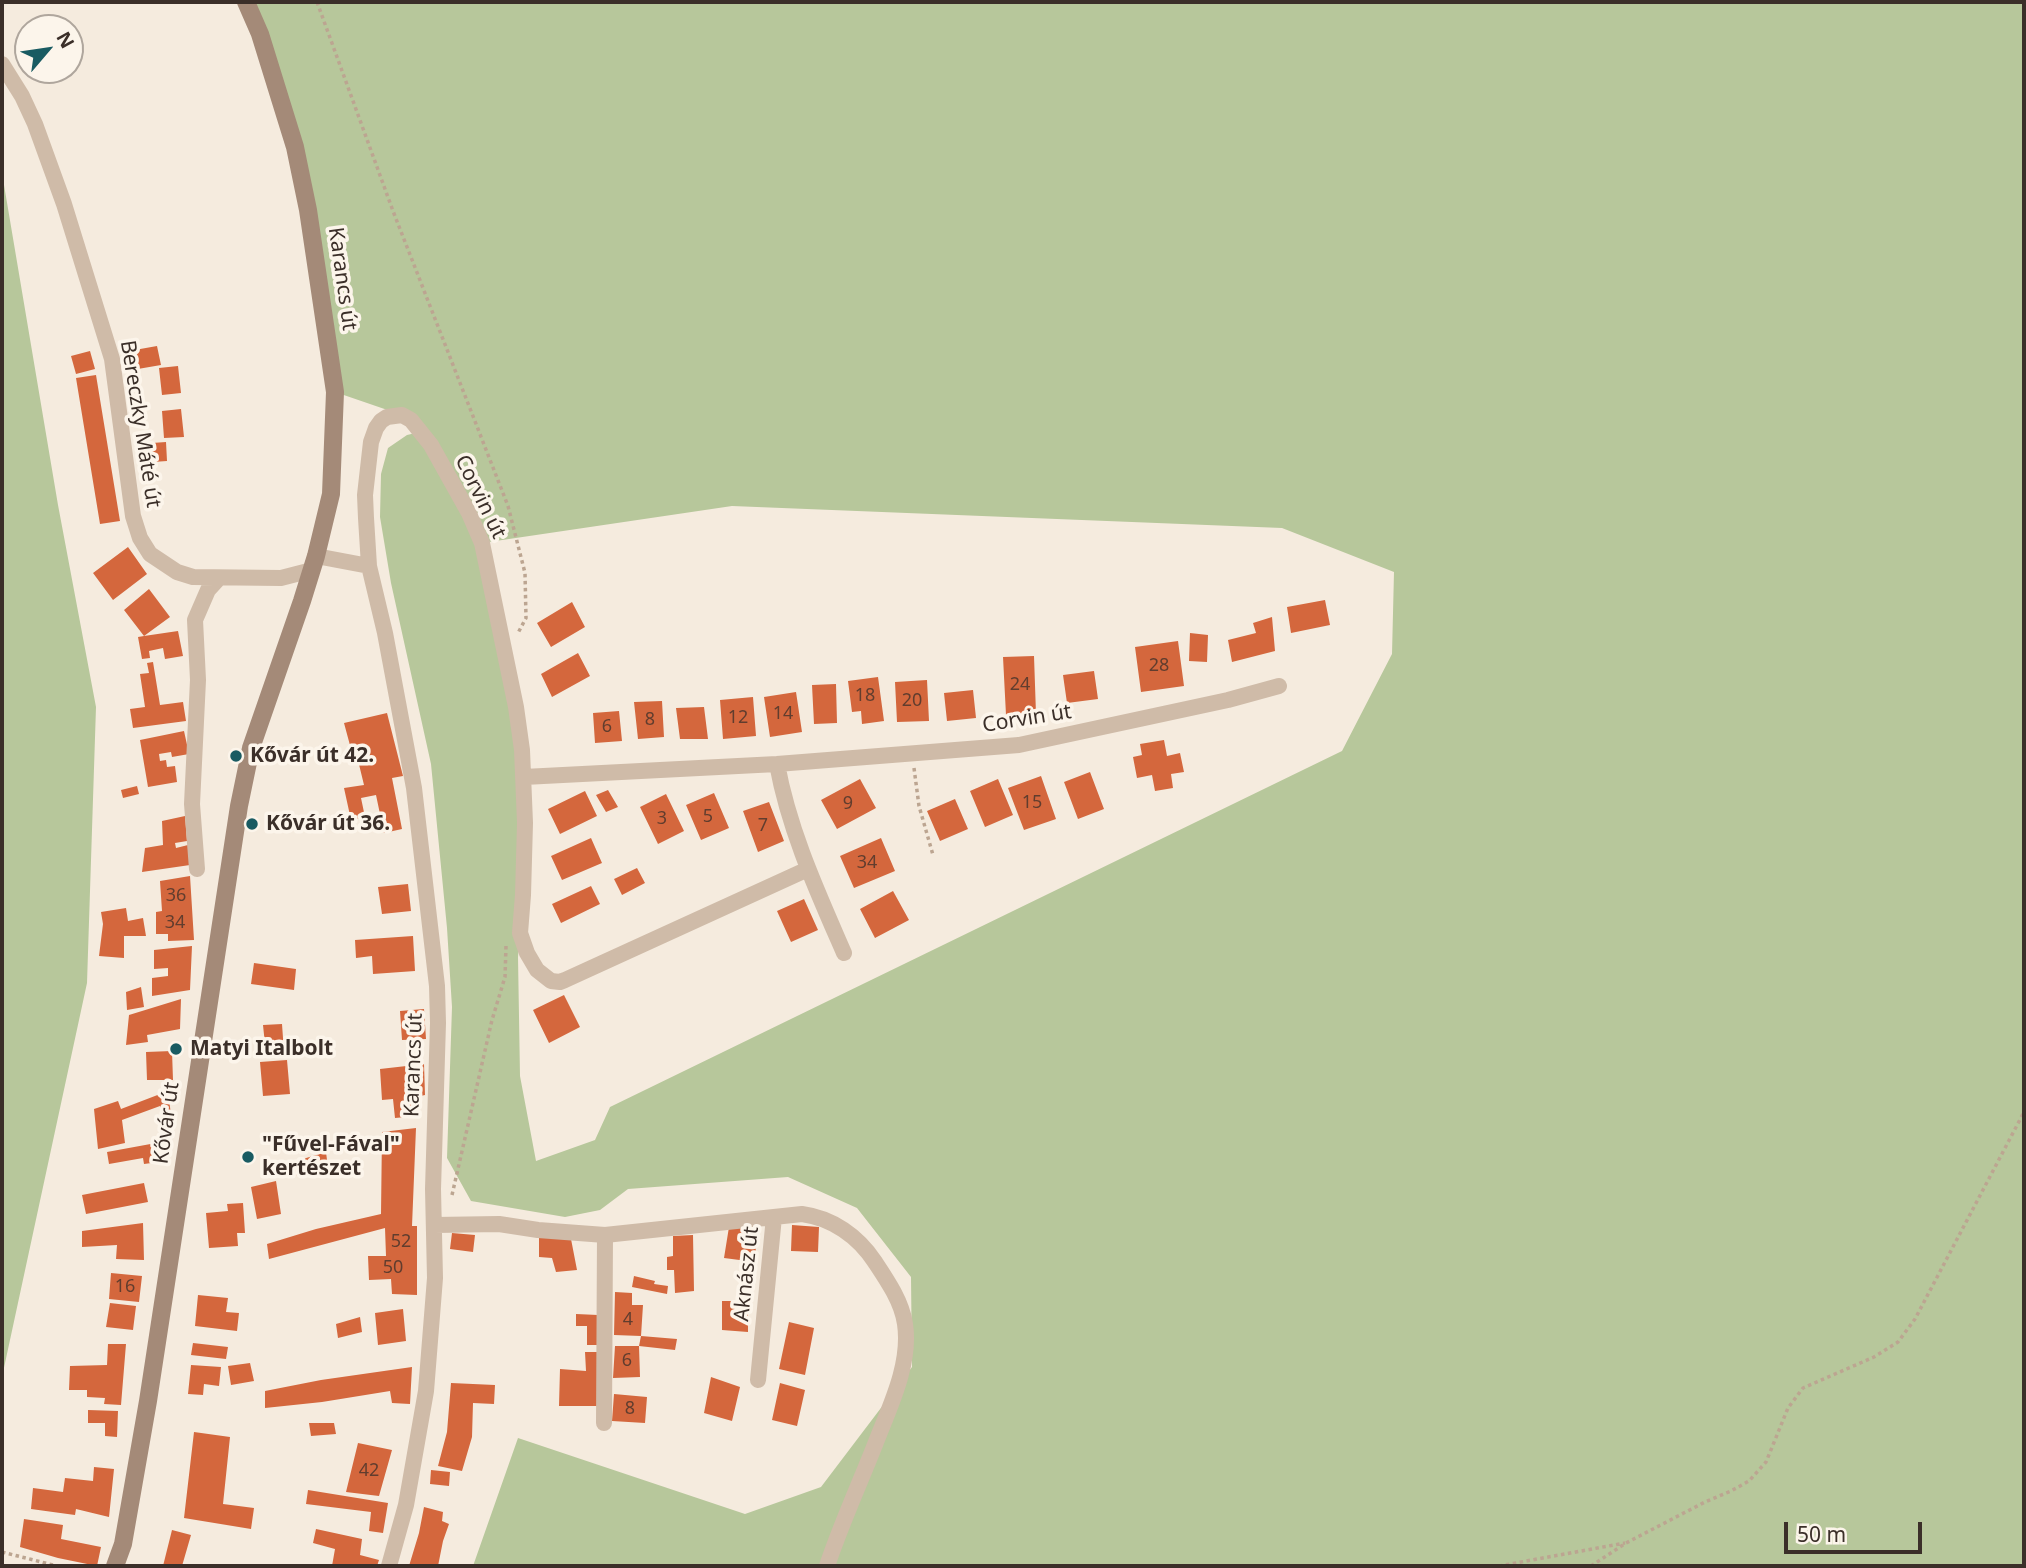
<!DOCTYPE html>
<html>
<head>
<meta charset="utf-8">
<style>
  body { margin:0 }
  #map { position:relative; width:2026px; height:1568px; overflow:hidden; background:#f5ebde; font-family:"Noto Sans",sans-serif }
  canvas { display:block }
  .frame { position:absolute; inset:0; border:4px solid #3b2f29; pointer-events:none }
  .north { position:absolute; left:14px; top:14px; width:70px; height:70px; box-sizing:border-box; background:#fcf5eb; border:2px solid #afa69d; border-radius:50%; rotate:61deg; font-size:19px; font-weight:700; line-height:28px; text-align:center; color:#3b2f29 }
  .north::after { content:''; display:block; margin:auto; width:24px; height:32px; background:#195b62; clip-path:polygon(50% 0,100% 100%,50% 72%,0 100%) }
  .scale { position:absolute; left:1784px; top:1522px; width:138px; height:32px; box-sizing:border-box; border:4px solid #3b2f29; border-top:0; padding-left:9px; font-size:21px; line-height:24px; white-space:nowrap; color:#3b2f29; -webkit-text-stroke:5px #fcf5eb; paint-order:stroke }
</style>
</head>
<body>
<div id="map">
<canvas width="2026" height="1568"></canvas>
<div class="frame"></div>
<div class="north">N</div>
<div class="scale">50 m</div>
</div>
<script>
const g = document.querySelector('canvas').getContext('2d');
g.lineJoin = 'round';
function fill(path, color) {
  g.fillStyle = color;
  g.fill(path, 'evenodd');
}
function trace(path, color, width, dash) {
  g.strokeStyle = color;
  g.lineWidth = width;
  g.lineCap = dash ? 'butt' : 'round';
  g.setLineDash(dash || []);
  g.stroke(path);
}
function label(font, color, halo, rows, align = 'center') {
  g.font = font + ' "Noto Sans",sans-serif';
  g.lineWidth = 7;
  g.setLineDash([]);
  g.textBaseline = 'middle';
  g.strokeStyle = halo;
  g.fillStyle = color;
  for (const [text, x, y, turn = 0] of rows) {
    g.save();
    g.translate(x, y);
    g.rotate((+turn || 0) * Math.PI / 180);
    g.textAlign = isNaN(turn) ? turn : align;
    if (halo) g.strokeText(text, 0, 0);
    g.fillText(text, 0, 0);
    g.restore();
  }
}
fill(new Path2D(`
  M246,2H2024V1566H473L518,1438L745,1514L821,1487L912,1367L911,1277L857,1208L788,1177L628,1189L600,1210L565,1217L471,1201L447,1158L452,1007L447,928L431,764L391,583L380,517L381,474L388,448L407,435L420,432L402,415L335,392L308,211ZM732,506L1282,528L1394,572L1392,654L1342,751L610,1107L595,1140L536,1161L520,1076L518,957L521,919L516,707L482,543Z
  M2,173L58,505L96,707L87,983L2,1377Z`), '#b7c79b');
fill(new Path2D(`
  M157,346L161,365L132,370L129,351Z
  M90,351L95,369L76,374L71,356Z
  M178,366L181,393L162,395L159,368Z
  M96,375L120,521L100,524L76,378Z
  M181,409L184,437L164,438L162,411Z
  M166,442L167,461L153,462L152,443Z
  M128,547L147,574L113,600L93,573Z
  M149,589L170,617L144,636L178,631L183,656L165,659L163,648L149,651L150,658L142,659L138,637L144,636L124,610Z
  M1325,600L1330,625L1291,633L1287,607Z
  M572,602L585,627L551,647L537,623Z
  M1272,617L1275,651L1232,662L1228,640L1256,633L1253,623Z
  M1190,633L1208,635L1207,662L1189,661Z
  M1178,641L1184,686L1141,692L1135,647Z
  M578,653L590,676L552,697L541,674Z
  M1034,656L1036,714L1006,715L1003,657Z
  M153,662L160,705L183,702L186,721L133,728L130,709L145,707L140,674L149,673L147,663Z
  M1094,671L1098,699L1067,703L1063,675Z
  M878,677L884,721L862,724L861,711L852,712L848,681Z
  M927,680L929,721L897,722L895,682Z
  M836,684L837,723L814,724L812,685Z
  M973,690L976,718L947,721L944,693Z
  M796,692L802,732L770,737L764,697Z
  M753,697L756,736L723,739L720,700Z
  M662,701L664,737L638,739L634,702Z
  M704,707L708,739H680L676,708Z
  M619,711L622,741L595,743L593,713Z
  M387,713L403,776L392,778L402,829L384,833L376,795L361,798L365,817L351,820L344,788L364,785L355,748L351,749L344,723Z
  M184,731L189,754L172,757L171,752L159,754L160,761L166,760L167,767L175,766L177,782L148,787L140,740Z
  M1164,740L1167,756L1180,753L1184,772L1171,774L1173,788L1155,791L1152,775L1137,778L1133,757L1142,755L1140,744Z
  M1090,772L1104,809L1078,819L1064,782Z
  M1041,776L1056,819L1024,830L1008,788Z
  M860,779L876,808L837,829L821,800Z
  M998,779L1013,815L985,827L970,791Z
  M137,786L139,794L123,798L121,790Z
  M608,790L618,807L606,812L596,795Z
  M585,791L597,816L560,834L548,809Z
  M714,793L729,828L701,840L686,805Z
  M666,794L684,831L658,844L640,807Z
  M955,799L968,829L940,841L927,811Z
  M769,802L784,841L758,852L743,811Z
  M185,816L187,841L175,843L176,848L188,845L190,865L142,872L145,848L163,845L162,821Z
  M591,838L602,863L562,880L551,856Z
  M881,838L895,871L854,888L840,856Z
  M637,868L645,883L622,895L614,879Z
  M190,876L194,940L168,941V934H156V912L162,911L160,881Z
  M408,884L411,911L382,914L378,887Z
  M591,886L600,904L561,923L552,904Z
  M893,891L909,920L875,938L860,909Z
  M804,899L818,930L791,942L777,911Z
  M126,908L128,921L143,918L146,936H124V958L99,956L103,924L101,912Z
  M413,936L415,971L373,974L372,956L356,958L355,940Z
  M192,946L190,990L152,996V978L168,976V968L154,969V950Z
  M254,963L296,969L294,990L251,984Z
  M141,987L144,1007L127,1010L126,992Z
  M564,995L580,1027L549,1043L533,1010Z
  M181,999L180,1029L147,1035L148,1042L126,1045L129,1015Z
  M424,1009L426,1039L402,1040L400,1011Z
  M282,1024L283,1038H291L292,1051L266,1054L263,1025Z
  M172,1051L173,1080H147L146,1052Z
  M287,1060L290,1094L263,1096L260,1062Z
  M424,1064L425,1095L416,1097L417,1116L395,1118L393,1099L382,1100L380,1069Z
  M168,1091L171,1115L161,1119L160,1106L122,1120L125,1143L98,1149L94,1109L118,1101L121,1109Z
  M416,1128L412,1226H417V1295L392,1294L391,1279L369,1280L368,1256H386L385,1228L269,1259L267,1244L316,1229L381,1214L382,1132Z
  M156,1143L159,1162L144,1164L143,1158L109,1164L107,1152Z
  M326,1152L328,1168L297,1176L293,1162Z
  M276,1181L281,1214L257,1219L251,1187Z
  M144,1183L148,1202L86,1214L82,1195Z
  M243,1203L245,1233H237L238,1246L209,1248L206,1213L228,1211L227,1204Z
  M143,1223L144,1260L116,1259L117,1245L82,1247V1231Z
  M792,1225L819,1227L818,1252L791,1251Z
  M729,1227L757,1229L755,1262L724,1258Z
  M452,1233L475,1235L473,1252L450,1249Z
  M693,1235L694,1291L675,1293L674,1270H667V1257L673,1256V1236Z
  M539,1237L571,1239L577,1270L556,1272L552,1258L539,1257Z
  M111,1273L142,1276L139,1302L109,1299Z
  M634,1276L655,1281L654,1284L668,1286L667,1294L632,1287Z
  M615,1292L632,1293V1305H643L641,1336L614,1335Z
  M198,1295L228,1298L226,1312L239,1313L237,1331L195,1326Z
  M722,1301H748V1332L722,1330Z
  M110,1303L136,1306L133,1330L106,1327Z
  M403,1309L406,1341L378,1345L375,1313Z
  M576,1314L598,1315L599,1345H587V1326H576Z
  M360,1317L362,1332L338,1338L336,1324Z
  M789,1322L814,1328L805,1375L779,1369Z
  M641,1336L677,1339L675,1350L639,1346Z
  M193,1343L228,1347L226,1359L191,1355Z
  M108,1344H126L121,1405L104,1404L105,1398L87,1397V1390H69L70,1366L107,1365Z
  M615,1346H639L640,1377L613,1378Z
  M585,1352H598L597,1406H559L560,1369L586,1371Z
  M250,1363L254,1381L231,1385L228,1366Z
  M191,1365L221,1367L219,1386L204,1384L203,1395L188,1394Z
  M412,1367L410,1404L392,1403L390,1391L322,1402L265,1408V1391L321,1380Z
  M711,1377L740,1387L732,1421L704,1413Z
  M451,1383L495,1385L494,1404L473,1403L472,1437L462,1471L438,1466L447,1432Z
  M780,1383L805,1390L797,1426L772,1420Z
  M614,1394L647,1397L645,1423L612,1421Z
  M88,1410L118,1411L117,1437L105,1436V1423H88Z
  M309,1423H334L336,1434L311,1436Z
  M194,1432L230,1437L223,1504L254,1508L251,1529L184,1518Z
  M358,1443L392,1450L379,1496L346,1492Z
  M94,1467L114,1469L109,1517L76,1509L75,1515L31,1509L33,1488L63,1492L65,1478L93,1481Z
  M431,1470L450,1472L449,1486L430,1484Z
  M308,1490L388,1503L383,1533L369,1531L371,1512L306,1504Z
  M424,1507L443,1512L442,1521L449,1524L443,1541L438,1566H409L419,1533Z
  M24,1519L63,1525L61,1539L101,1547L97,1566L58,1558L20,1547Z
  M316,1529L362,1539L360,1555L379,1560L377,1566H332L335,1549L313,1543Z
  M172,1530L191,1535L182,1566H163Z`), '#d4673d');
trace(new Path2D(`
  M317,2L393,211L508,506L525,573L526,618L518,633
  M914,768L919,806L933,855
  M452,1195L492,1020L505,977L506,946
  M2,1552L57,1566
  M1499,1566L1625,1543
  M1591,1566L1626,1543L1705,1502L1731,1491L1749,1481L1766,1462L1788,1408L1803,1388L1874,1357L1898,1342L1915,1319L2024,1112`), '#bca591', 3.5, [3.5, 3.5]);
trace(new Path2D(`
  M2,64L22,96L35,124L64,204L112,359L133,516L140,538L150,554L177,572L193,577L281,578L312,570
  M316,556L369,566
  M777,764C789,830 817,891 844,953
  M524,777L777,764L1019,745L1228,700L1279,686
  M197,869L192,804L198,680L195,620L208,590L219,578
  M435,1225L499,1224L538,1230L605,1235L802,1214C832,1218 858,1236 875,1262C887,1280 902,1302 905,1324C911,1364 890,1406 876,1442C860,1483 841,1524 827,1566
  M758,1380L774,1217
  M604,1423L605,1235
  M389,1566L406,1505L426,1391L435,1278L433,1189L438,1023L437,986L414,788L385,633L369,566L366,518L365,495L371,442L376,428L381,421L387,417L402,415L411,420L431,445L469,513L482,543L516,707L522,750L525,823L523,895L520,933L527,953L537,970L551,981L560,982L565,980L808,869`), '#cfbba8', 16);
trace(new Path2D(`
  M115,1566L123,1544L148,1401L239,806L251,748L302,601L316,556L331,494L335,392L308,210L295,147L260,34L246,2`), '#a48a78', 18);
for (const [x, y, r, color] of [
  [236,756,7,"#195b62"],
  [252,824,7,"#195b62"],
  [176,1049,7,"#195b62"],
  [248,1157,7,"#195b62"]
]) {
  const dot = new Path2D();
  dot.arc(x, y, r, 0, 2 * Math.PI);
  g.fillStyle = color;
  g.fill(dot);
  trace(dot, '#fcf5eb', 2.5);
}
label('18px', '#613d2e', null, [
  ["28",1159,666],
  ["24",1020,685],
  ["18",865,696],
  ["20",912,701],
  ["14",783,714],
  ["12",738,718],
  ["8",650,720],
  ["6",607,727],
  ["15",1032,803],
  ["9",848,804],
  ["5",708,817],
  ["3",662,819],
  ["7",763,826],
  ["34",867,863],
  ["36",176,896],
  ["34",175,923],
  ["52",401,1242],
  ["50",393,1268],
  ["16",125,1287],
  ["4",628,1320],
  ["6",627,1361],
  ["8",630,1409],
  ["42",369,1471]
]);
label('21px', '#3b2f29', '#fcf5eb', [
  ["Karancs út",342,279,82],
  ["Bereczky Máté út",140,424,81],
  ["Corvin út",480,497,64],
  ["Corvin út",1027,719,-9],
  ["Karancs út",414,1065,-88],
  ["Kővár út",167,1123,-82],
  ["Aknász út",747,1274,-84]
]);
label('bold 21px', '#3b2f29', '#fcf5eb', [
  ["Kővár út 42.",250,756],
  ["Kővár út 36.",266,824],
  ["Matyi Italbolt",190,1049],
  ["\"Fűvel-Fával\"",262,1145],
  ["kertészet",262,1169]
], 'left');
</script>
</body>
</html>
